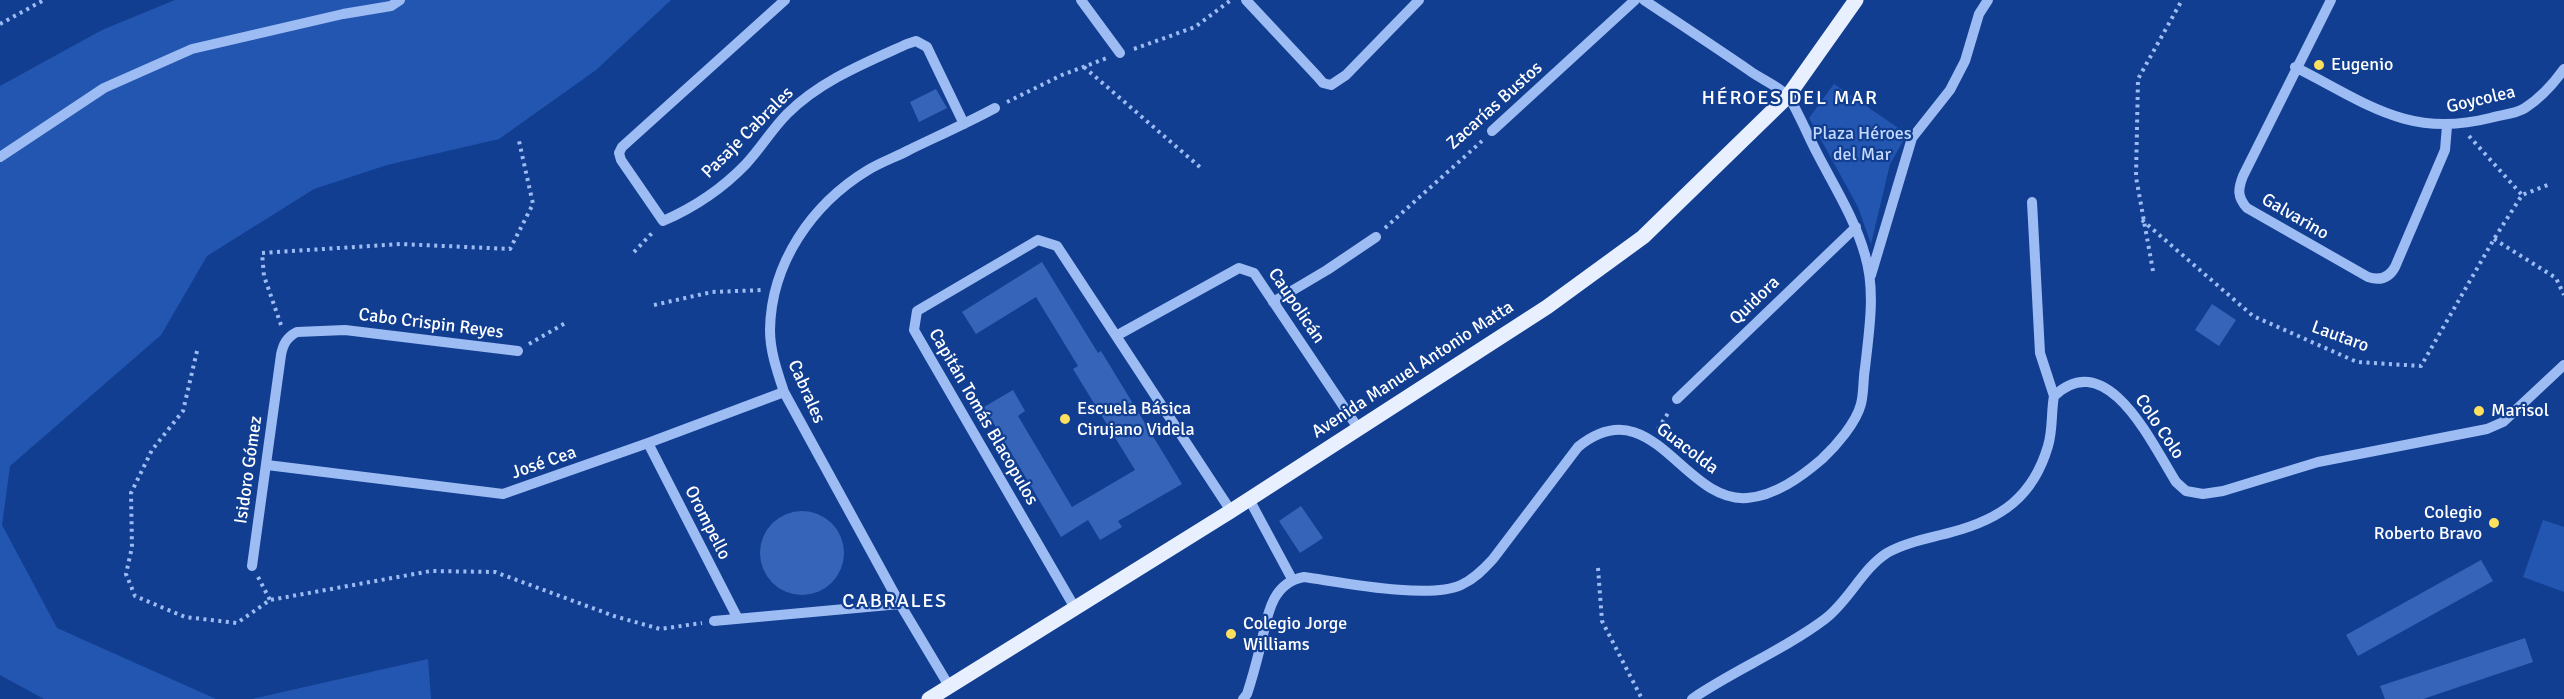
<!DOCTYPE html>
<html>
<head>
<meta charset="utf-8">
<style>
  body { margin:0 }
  canvas { display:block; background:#113e91 }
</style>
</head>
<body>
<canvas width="2564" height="699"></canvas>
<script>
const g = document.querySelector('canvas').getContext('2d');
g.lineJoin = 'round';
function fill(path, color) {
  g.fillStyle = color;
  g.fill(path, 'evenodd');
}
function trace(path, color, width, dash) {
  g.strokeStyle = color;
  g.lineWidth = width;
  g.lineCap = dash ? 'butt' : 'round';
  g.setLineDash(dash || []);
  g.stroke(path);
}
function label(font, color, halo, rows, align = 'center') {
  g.font = font + ' Signika,sans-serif';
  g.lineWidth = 4.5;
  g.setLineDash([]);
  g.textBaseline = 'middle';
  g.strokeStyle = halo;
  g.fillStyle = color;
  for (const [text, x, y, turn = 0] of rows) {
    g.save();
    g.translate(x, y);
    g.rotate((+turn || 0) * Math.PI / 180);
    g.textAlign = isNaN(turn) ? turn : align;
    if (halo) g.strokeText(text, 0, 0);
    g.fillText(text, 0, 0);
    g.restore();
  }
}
fill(new Path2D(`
  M175,0H671L596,70L499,139L387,165L314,189L207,256L161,335L10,466L2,525L57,628L216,699H44L0,675V86L102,30Z
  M1834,84L1907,134L1890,164L1871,244L1858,207L1809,118Z
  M2543,520L2564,527V592L2523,577Z
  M428,659L431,699H252Z`), '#2356b1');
fill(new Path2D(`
  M936,89L947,108L919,122L910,102Z
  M1042,262L1098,353L1101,351L1182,484L1118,521L1122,527L1100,540L1088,520L1061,537L984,407L1013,390L1025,411L1018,416L1072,507L1135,470L1073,369L1078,366L1036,297L976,334L962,312Z
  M2212,304L2236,320L2219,346L2195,330Z
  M1301,506L1323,538L1300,553L1279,521Z
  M760 553a42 42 0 1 1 84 0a42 42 0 1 1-84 0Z
  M2481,560L2493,581L2358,656L2346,635Z
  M2525,638L2533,662L2423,699H2385L2380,686Z`), '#3564b9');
trace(new Path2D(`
  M0,24L44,0
  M1134,49L1195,27L1231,0
  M1084,67L1201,168
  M1007,102L1062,75L1107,58
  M2469,136L2522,195
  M2142,220L2253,316L2357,362L2421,366L2494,239L2522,195L2550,184
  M1385,228L1482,141
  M2494,239L2556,278L2564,295
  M634,252L654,231
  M2153,271L2136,177L2138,79L2182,0
  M654,305L712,292L763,290
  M281,325L264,276L262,253L400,244L510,249L533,204L519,141
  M529,344L567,322
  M197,351L183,411L152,450L131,493L132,547L126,574L135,596L185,617L237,623L270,600L431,571L495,572L614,616L660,629L702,623
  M1658,429L1670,410
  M1598,568L1602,621L1642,699
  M258,577L270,600`), '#9dbcf3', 4, [3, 4.5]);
trace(new Path2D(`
  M785,0L622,147L619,153L621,160L663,221C693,208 723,188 746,164C761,148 772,129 787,114C820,81 865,63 907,44L916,41L927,47L964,124
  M1081,0L1120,53
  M1246,0L1317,76L1323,83L1331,85L1346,75L1419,0
  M2331,0L2243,176C2238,189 2237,197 2247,208L2368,277C2380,281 2389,278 2395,267L2445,150L2447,126
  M2295,67C2365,102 2408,139 2490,118C2500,115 2516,114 2525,108C2539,99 2554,83 2564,69
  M1492,131L1635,0
  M0,157L104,88L192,49L343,14L391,6L400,0
  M2032,202L2040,353L2054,396
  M1871,275L1912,138L1950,90L1965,61L1979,14L1988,0
  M1273,302L1327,270L1376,237
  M1116,336L1239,268L1254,273L1358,428
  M1677,399L1856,227
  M648,443L737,617
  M267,465L503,494L648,443L784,392
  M1249,499L1292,579
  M252,566L281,355C283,344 287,337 297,332L345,330L518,351
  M1075,608L914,330L917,311L1038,240L1057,246L1231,511
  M714,621L900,604
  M949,686L900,604L784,392C777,371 770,351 770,330C771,263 812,204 868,170C881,162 896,157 909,150C938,136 967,123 995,108
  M1243,699L1247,694C1252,679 1256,664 1260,648C1267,621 1269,583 1304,577C1340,582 1429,600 1461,585C1474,579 1483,570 1493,559L1578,447C1652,387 1683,503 1747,498C1775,496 1801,477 1822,459C1836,446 1856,423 1861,404C1864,392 1863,379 1865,368C1869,331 1876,291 1865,255C1855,219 1834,186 1817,153C1810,140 1795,105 1788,96C1778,86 1761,79 1750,71C1715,47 1680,24 1644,0
  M1692,699C1734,670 1784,650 1825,619C1849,601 1862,569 1887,553C1906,542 1931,538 1952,532C2001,519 2033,497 2048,446C2053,430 2051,412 2054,396C2108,345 2153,446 2176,482L2186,491L2203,494L2223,491L2318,462L2487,429L2503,422L2564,365`), '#9dbcf3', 10);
trace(new Path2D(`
  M929,699L1231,511L1547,307L1643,237L1788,96L1856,0`), '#e8efff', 15);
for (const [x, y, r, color] of [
  [2319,65,6,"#ffdf5e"],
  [2479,411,6,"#ffdf5e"],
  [1065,419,6,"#ffdf5e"],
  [2494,523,6,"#ffdf5e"],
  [1231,634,6,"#ffdf5e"]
]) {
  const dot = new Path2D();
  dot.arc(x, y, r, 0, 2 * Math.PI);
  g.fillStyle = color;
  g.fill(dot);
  trace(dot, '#113e91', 2);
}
label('18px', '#fff', '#113e91', [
  ["Eugenio",2331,65],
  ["Escuela Básica",1077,409],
  ["Cirujano Videla",1077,430],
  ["Marisol",2491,411],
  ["Colegio",2482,513,"right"],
  ["Roberto Bravo",2482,534,"right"],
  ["Colegio Jorge",1243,624],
  ["Williams",1243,645]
], 'left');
label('18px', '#fff', '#113e91', [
  ["Goycolea",2481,100,-13],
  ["Zacarías Bustos",1495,106,-42],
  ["Pasaje Cabrales",748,133,-45],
  ["Galvarino",2295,217,30],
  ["Quidora",1755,301,-44],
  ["Caupolicán",1296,306,56],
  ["Cabo Crispin Reyes",431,324,7],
  ["Lautaro",2340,337,20],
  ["Avenida Manuel Antonio Matta",1413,370,-33],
  ["Cabrales",806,392,66],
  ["Capitán Tomás Blacopulos",983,417,60],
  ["Colo Colo",2159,427,56],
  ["Guacolda",1687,449,37],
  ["José Cea",544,463,-19],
  ["Isidoro Gómez",249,470,-82],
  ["Orompello",707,523,63]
]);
label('18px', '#c4d9fd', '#113e91', [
  ["Plaza Héroes",1862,134],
  ["del Mar",1862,155]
]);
g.letterSpacing = '1.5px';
label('20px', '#fff', '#113e91', [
  ["HÉROES DEL MAR",1790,99],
  ["CABRALES",895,602]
]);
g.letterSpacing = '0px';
</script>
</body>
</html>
